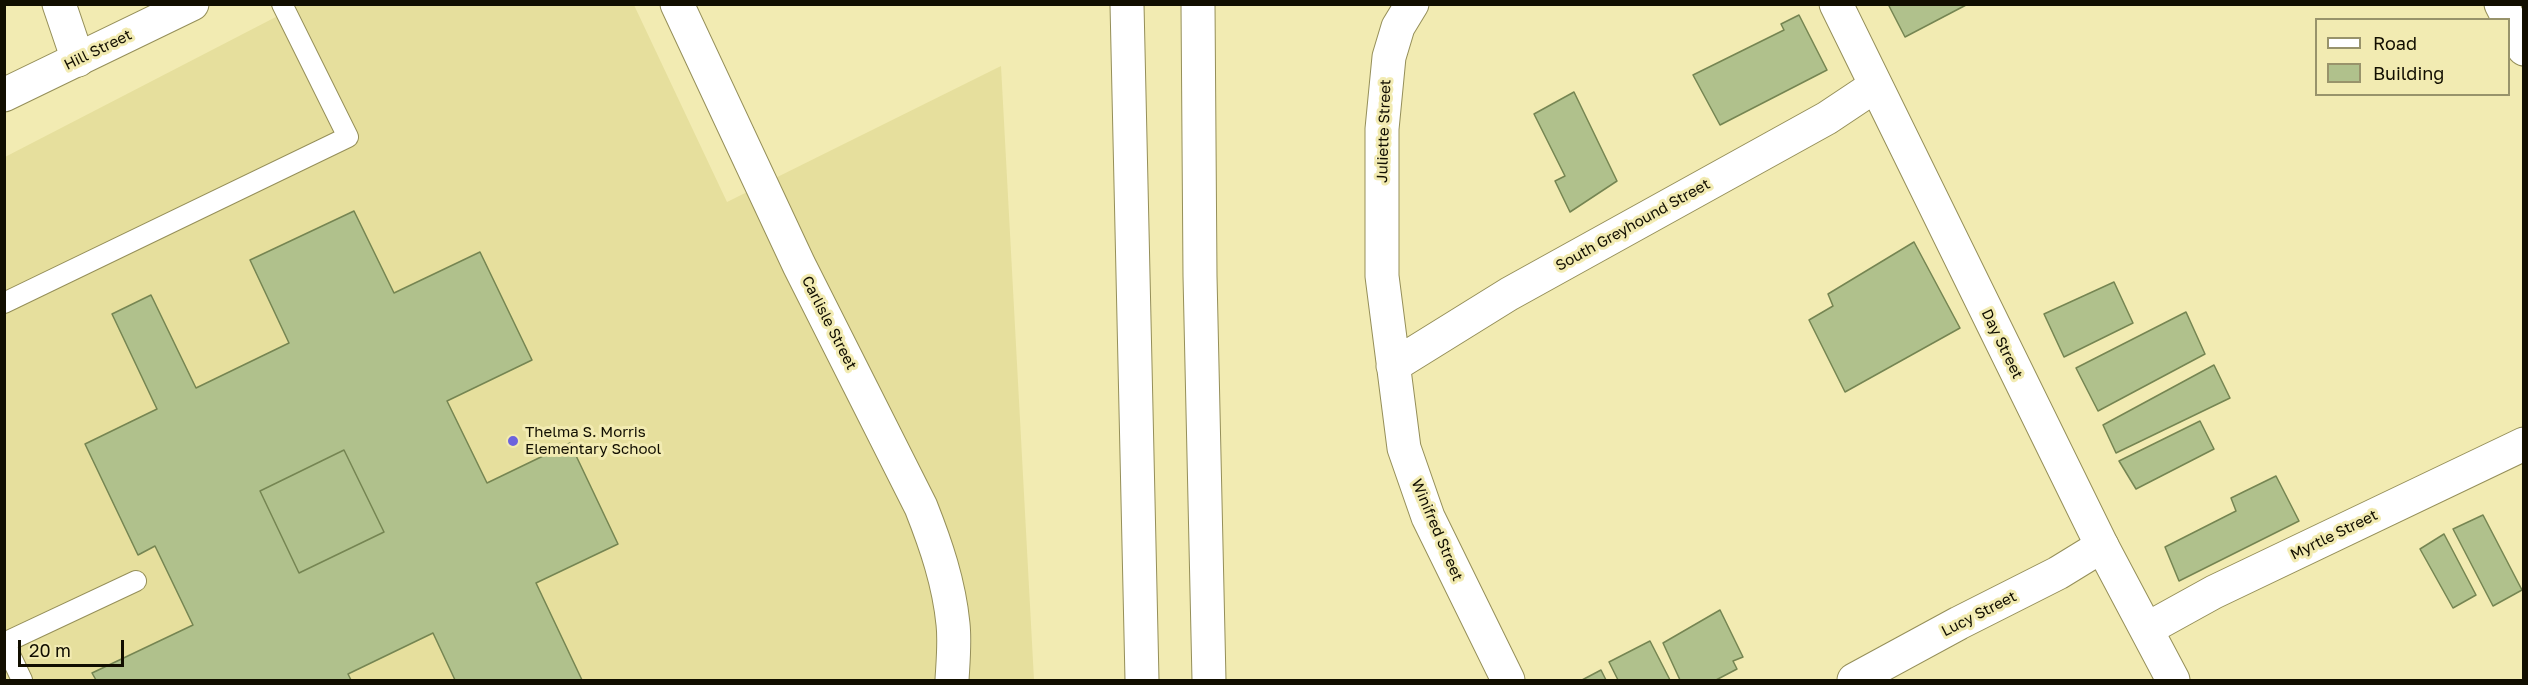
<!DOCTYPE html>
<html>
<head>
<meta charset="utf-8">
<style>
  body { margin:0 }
  #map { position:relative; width:2528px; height:685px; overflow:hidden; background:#f2ebb2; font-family:"Golos Text",sans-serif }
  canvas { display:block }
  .frame { position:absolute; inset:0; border:6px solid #110e00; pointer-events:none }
  .legend { position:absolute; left:2315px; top:18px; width:195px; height:78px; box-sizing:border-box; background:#f2ebb2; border:2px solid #98936b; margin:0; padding:8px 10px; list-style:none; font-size:18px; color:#110e00 }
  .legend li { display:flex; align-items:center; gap:12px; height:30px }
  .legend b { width:30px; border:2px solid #98936b }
  .scale { position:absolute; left:18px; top:640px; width:106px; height:27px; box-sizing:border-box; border:3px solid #110e00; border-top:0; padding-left:8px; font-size:18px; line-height:21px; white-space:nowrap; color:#110e00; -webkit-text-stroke:4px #f2ebb2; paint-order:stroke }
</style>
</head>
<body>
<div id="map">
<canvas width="2528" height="685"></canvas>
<div class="frame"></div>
<ul class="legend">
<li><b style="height:8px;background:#fff"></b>Road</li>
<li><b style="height:16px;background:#b0c18c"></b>Building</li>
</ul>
<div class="scale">20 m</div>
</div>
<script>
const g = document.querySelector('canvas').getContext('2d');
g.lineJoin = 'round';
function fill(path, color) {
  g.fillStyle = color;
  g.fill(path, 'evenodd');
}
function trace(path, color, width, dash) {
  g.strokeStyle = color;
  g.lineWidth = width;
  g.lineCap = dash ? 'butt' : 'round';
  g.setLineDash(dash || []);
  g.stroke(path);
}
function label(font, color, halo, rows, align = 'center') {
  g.font = font + ' "Golos Text",sans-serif';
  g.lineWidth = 6;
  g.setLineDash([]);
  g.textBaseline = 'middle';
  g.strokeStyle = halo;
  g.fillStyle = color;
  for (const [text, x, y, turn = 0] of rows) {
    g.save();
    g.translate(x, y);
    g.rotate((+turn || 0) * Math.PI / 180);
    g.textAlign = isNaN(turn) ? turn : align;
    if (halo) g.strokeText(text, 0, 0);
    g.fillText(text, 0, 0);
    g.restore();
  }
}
fill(new Path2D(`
  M299,5H634L727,202L1001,66L1034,680H5V157Z`), '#e6df9d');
const building = new Path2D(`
  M1888,4H1968L1905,37Z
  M1799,15L1827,70L1720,125L1693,75L1784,30L1781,24Z
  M1574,92L1617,181L1570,212L1555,181L1565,176L1534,114Z
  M354,211L394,293L480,252L532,360L447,401L487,483L570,443L618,544L536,583L582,680H455L433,633L348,674L351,680H96L92,673L193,625L155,546L138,555L85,444L157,409L112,314L151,295L196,388L289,343L250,260ZM344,450L384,532L299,573L260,491Z
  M1914,242L1960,328L1845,392L1809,320L1833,306L1828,294Z
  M2114,282L2133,323L2064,357L2044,314Z
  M2186,312L2205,354L2098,411L2076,368Z
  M2214,365L2230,398L2116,453L2103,425Z
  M2200,421L2214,449L2136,489L2119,461Z
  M344,450L384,532L299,573L260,491Z
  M2276,476L2299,521L2179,581L2165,547L2236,511L2231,498Z
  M2483,515L2522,590L2493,606L2453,529Z
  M2444,534L2476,595L2453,608L2420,549Z
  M1720,610L1743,657L1733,661L1737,669L1716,680H1680L1663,643Z
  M1650,641L1670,680H1618L1609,662Z
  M1601,670L1606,680H1582Z`);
fill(building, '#b0c18c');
trace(building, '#758552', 1.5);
const lane = new Path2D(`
  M4,303L348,137L282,4
  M4,642L22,680
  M4,643L136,581`);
const street = new Path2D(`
  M59,4L78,60
  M677,4L799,265L921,507C936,545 949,583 953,624C955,642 953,662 952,680
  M1412,4L1398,27L1389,57L1382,129V276L1404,448L1428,517L1508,680
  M2501,4L2524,49
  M1393,366L1509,294L1827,118L1875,86
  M2147,629L2214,592L2524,444
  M1854,680L1959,623L2058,573L2102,546`);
const secondary = new Path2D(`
  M1836,4L2102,546L2173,680
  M4,95L192,4`);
const highway = new Path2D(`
  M1127,4L1142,680
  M1198,4L1200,276L1209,680`);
trace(lane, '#958f59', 22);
trace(street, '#958f59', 35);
trace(secondary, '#958f59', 35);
trace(highway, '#958f59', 35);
trace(lane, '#fff', 20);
trace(street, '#fff', 33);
trace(secondary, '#fff', 33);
trace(highway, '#fff', 33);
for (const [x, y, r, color] of [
  [513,441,6,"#6c63dd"]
]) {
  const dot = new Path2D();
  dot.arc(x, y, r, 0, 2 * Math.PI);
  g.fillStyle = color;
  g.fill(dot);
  trace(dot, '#f2ebb2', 2);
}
label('15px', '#110e00', '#f2ebb2', [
  ["Hill Street",98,50,-26],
  ["Juliette Street",1384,131,-88],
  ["South Greyhound Street",1633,225,-29],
  ["Carlisle Street",829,323,63],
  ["Day Street",2002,344,64],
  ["Winifred Street",1437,530,67],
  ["Myrtle Street",2334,535,-26],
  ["Lucy Street",1979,614,-27]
]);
label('15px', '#110e00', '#f2ebb2', [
  ["Thelma S. Morris",525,432],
  ["Elementary School",525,449]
], 'left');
</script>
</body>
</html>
